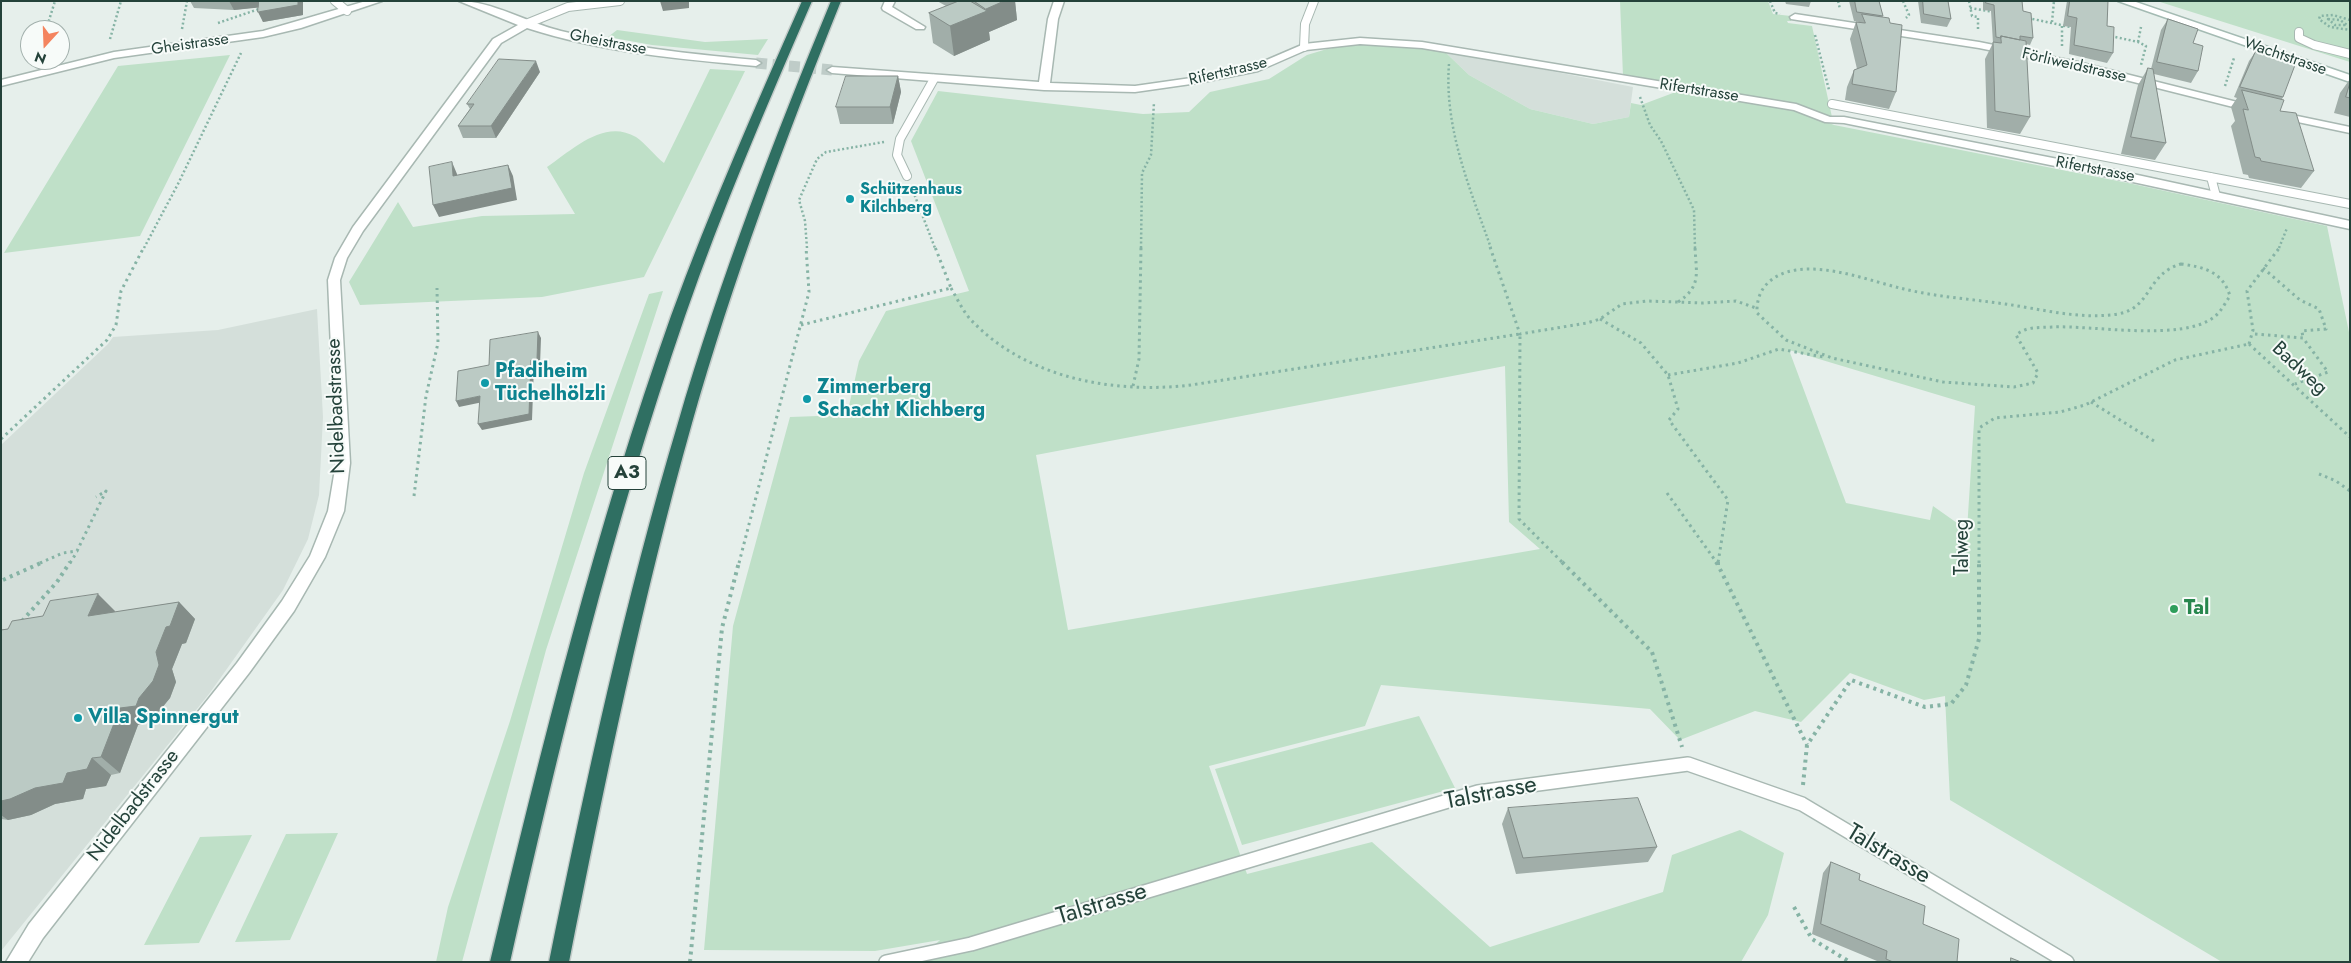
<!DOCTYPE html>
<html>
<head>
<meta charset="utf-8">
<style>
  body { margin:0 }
  #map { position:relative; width:2351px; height:963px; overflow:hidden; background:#e6efeb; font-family:Jost,sans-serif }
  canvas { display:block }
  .frame { position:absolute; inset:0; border:2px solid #24423a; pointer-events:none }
  .north { position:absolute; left:20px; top:20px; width:50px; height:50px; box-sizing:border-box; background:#f7fbf9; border:1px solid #a3b1ad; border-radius:50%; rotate:200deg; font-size:14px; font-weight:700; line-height:20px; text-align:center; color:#24423a }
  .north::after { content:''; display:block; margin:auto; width:18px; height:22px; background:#f4845f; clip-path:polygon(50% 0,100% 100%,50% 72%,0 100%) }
</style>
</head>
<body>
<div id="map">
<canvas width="2351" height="963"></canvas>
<div class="frame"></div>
<div class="north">N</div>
</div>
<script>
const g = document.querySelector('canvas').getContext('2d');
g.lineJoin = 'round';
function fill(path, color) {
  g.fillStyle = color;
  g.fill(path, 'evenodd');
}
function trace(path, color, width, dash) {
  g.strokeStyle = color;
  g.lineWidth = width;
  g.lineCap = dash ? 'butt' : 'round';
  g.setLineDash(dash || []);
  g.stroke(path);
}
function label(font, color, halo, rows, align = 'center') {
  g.font = font + ' Jost,sans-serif';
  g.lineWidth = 4;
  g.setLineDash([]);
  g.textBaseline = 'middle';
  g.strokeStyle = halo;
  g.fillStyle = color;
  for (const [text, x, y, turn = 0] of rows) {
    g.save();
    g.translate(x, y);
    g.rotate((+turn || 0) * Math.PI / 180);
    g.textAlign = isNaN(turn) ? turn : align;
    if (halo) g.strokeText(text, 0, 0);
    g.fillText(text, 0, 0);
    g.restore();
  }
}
fill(new Path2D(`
  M1443,50L1633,87L1629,117L1593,124L1530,109L1469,75Z
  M317,309L323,417L319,495L308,539L283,590L209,694L1,951V445L108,344L113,337L218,330Z`), '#d4dfda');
fill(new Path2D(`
  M1620,1H1768L1773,14L1791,16V21H1787L1788,23L1812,26L1832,117H1825L1794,104L1623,76Z
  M2157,1H2350V62Z
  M617,30L705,42L768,39L758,55L652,45L608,37Z
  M1359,44L1419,47L1443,50L1469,75L1530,109L1593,124L1629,117L1631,103L1641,105L1681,90L1794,109L1834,125L2128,183L2327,226L2350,337V962H2222L1950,800L1945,696L1924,700L1850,673L1801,722L1755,711L1680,740L1650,709L1381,685L1365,726L1209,766L1247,874L1372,842L1490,947L1663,892L1672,855L1740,830L1784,853L1768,915L1741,962H915L940,940L875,951L704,950L733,626L790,417L847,415L859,361L886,311L969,291L911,141L938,91L1143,114L1189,112L1210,92L1269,79L1307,55L1327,49ZM1789,350L1975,406L1967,530L1933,506L1930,520L1846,503ZM1505,366L1509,522L1540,549L1068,630L1036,455Z
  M230,55L140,236L4,253L118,66Z
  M710,69L745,71L644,277L542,297L360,305L349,282L398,202L413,227L482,216L575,214L547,167C572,150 604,118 636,137C646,144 655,156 664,163Z
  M663,291L546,650L462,962H436L448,907L510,721L584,473L649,294Z
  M1419,716L1455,788L1242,845L1215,769Z
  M338,833L290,940L235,942L286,834Z
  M252,835L199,943L144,945L200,837Z`), '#bfe0c8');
trace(new Path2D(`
  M756,63L832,70`), '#bfccc8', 11, [11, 5.5]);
const laneFar1 = new Path2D(`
  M335,1L347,11
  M526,24L568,7L620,1
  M2299,32V38L2314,45L2350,54
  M1304,47L1305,24L1314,1
  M1832,104L2350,204
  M907,176L897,155L900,139L934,79
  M2211,177L2216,196`);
const lane = new Path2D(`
  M886,962L971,944L1478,792L1688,764L1802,804L2067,962`);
const street = new Path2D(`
  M366,1H382L301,28L263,37L114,58L1,86V80L114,52L263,31Z
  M459,1C492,1 528,23 561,31C625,47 690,54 756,60L761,63L756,66C679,59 601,52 527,28L501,43L363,231L347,258L340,280L350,463L344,511L325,557L294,611L249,673L43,938L28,962H6L29,924L237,663L282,601L310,556L328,511L336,463L328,280L335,258L353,227L493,39L518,25Z
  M885,1H895L892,7L925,27L924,29H916L883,10L882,8Z
  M1054,1H1064L1058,19L1050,83L1135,86L1198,77L1255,65L1304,44L1360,38L1422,42L1796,104L1830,117H1844L2119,171L2350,221V229L2119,179L1844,123L1825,122L1794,110L1422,48L1360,44L1306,50L1258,71L1198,83L1135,92L1044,90L832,73L827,70L832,67L1039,82L1048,19Z
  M1795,14L1979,42L2078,62L2257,107L2258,109L2253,112L2078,68L1979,48L1791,19L1790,17Z
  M2278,112L2350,127V133L2274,117V113Z`);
const secondary = new Path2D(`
  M2118,1H2133L2350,75V82Z`);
const highway = new Path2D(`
  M802,1H812C767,105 722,209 685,316C612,527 559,744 510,962H490C542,744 596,527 671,316C710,209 756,105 802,1Z
  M831,1H841C785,140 733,279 692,423C642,600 605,781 569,962H549C586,781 625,600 678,423C720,279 774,139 831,1Z`);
trace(laneFar1, '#a8b8b2', 10);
trace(lane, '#a8b8b2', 16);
trace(street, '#a8b8b2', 3);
trace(secondary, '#a4bbb3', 3);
trace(highway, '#c2cac8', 3);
trace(new Path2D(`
  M1770,1L1775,13L1780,14
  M1838,1L1840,9
  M1903,1L1909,15L1906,18
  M1969,1L1972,16L1978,17V29
  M1970,8L1994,12
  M2028,18L2075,28
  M2328,19L2340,20L2347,25H2335Z
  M2350,20L2333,15L2320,16L2319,19L2330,27L2350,30
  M2052,22L2054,1
  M218,23L262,8
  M2062,26V46
  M182,29L187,1
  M46,30L55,1
  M1815,35L1829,90
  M2111,36L2138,42L2146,46L2141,65
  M110,39L121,1
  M2138,42L2141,27
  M1449,64C1444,128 1470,189 1491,248
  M2225,86L2234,58
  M1640,97L1650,125L1661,141L1694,210L1695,248
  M913,191L935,248
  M144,248L179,182L241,53
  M807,248L805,221L799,200L817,159L826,152L884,142
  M1141,248L1142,173L1151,155L1154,102
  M2279,248L2287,228`), '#86b3a5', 2.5, [2, 2.5]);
trace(new Path2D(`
  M1490,247L1520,334L1587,323L1600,319L1622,304L1648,301L1702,303L1736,301L1756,308
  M2181,264C2204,267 2223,272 2230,296C2225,303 2221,312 2214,317C2183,342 2092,325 2052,327C2038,328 2027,326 2016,335L2038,373L2033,383L2014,387L1943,382L1832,358L1786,340L1757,313C1756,288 1772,274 1796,270C1831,265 1870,281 1904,289C1937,297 1971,299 2005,304C2041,309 2081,320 2118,314C2152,308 2146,274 2181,264Z
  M2263,268L2300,300L2319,309L2326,329L2302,331L2303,338
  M951,288C958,300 964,314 974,323C1029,379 1116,394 1191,385L1520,334L1519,519L1563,563
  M1678,302C1702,286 1696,273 1695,247
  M1600,319L1641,343L1668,375L1678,409L1669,420L1728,500L1718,563
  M801,325L951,288L935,247
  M2255,334L2303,338L2328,372L2295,384
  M2249,344L2253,330L2247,291L2280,247
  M2249,344L2350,437
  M1668,375L1738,363L1779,349L1824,357
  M1133,386L1139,359L1141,247
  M2091,402L2154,441
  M1,439L107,340L116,325L121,291L144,247
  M2319,474L2336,481L2350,491
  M1667,493L1717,563
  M414,496L426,396L438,343L437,288
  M40,563L63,553L77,551L106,491L96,497
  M70,563L77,552
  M739,563L809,292L806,247
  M1979,563V428L1995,418L2060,412L2085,405L2175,360L2249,344`), '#86b3a5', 3, [2.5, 4]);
trace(new Path2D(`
  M1562,562L1652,652L1682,747
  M1716,562L1718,565
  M1718,562V565L1807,745
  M3,580L43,562
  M22,621L57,582L70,562
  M1803,785L1807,745L1851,680L1925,707L1951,704L1966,685L1979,639V562
  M1794,907L1812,939L1850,962
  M690,962L722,628L739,562`), '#86b3a5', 4, [3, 4.5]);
trace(laneFar1, '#fff', 8);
trace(lane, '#fff', 13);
fill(street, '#fff');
fill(secondary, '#fff');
fill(highway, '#2f6f62');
fill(new Path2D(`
  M190,1H303V15L263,22L259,7L234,10L194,8Z
  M937,1H1015L1017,20L989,32L990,40L954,56L933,43L929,13L946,6Z
  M1785,1H1811L1809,7L1786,4Z
  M1849,1H1879L1883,16L1882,17L1896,92L1889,109L1845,100L1847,87L1854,70L1857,69L1850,39L1856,22L1859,23V22L1854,21Z
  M1918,1H1948L1951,19L1947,27L1921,23Z
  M1983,1H2022L2023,11L2033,38L2030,45L2026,44L2030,117L2020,134L1987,128L1985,59L1993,43L1991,11L1983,10Z
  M2067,1H2108L2107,26L2113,53L2107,63L2069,54L2071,27L2063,26Z
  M2168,19L2193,43L2198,71L2191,83L2154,74L2166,143L2155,160L2121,154L2138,85L2148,68L2151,69L2161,30Z
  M2256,51L2283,97L2282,99L2280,111L2314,171L2301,188L2249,178L2248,175L2243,174L2231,126L2235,121L2231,107L2237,98L2234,97L2249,61Z
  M540,72L496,138H463L458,126L470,109L467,104Z
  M898,76L901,92L893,124H840L836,107Z
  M2350,79V117L2334,113L2340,93Z
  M179,602L195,619L186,643L182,644L172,669L176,682L170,698L156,715L153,722L138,725L120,773L111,775L106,786L86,789L83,799L55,804L31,815L8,820L1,819V630L115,611V612Z
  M1508,808L1657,847L1648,862L1516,874L1502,824Z
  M1831,862L1859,880L1923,924L1957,962H1877V961L1812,934L1823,873Z`), '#a1aea9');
fill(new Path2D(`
  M229,1H262L264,7L234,10Z
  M298,1H303V15L263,22L258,12Z
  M660,1H689V8L663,11Z
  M1004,1H1015L1017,20L989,32L990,40L954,56L950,26L986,11V9Z
  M536,61L540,72L496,138L491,126Z
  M898,76L901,92L893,124L890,107Z
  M452,162L457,174L459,188L453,176Z
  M508,165L513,176L517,200L439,217L433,205Z
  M538,332L541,338L540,365L534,366L532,420L482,430L478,424L531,360Z
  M480,396L483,402L459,407L456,401Z
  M98,594L115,611L106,633L88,616Z
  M179,602L195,619L186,643L182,644L172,669L176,682L170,698L156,715L153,722L138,725L120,773L101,757L120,708L156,652L166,627Z
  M92,758L111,775L106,786L86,789L83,799L55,804L31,815L8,820L1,815V801L67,773Z`), '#838d89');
const building = new Path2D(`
  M259,1H298V5L258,12Z
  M959,1H970L987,11L950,26L929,13Z
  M974,1H1004L986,9Z
  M1855,1H1879L1883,16L1857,12Z
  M1923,1H1948L1951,19L1924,14Z
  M1986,1H2022L2023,11L2031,13L2033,38L2020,36V40L2001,36V38L1996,37L1994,5L1986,3Z
  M2070,1H2108L2107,26L2114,27L2113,53L2074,45L2077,18L2068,16Z
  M1862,14L1889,18L1890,23L1902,25L1896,92L1852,84L1854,70L1867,65L1856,22L1865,23Z
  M2168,19L2198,29L2193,43L2203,46L2198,71L2157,62Z
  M2001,36L2026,41L2030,117L1995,111L1993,42L2001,43Z
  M2256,51L2295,65L2283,97L2240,87Z
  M499,59L536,61L491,126H458L474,104H467Z
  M2148,68L2153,69L2166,143L2131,137Z
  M846,76H898L890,107H836Z
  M2350,83V98L2346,97Z
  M2242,90L2284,100L2280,111L2296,113L2314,171L2261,161L2260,158L2255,157L2243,109L2248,110Z
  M452,162L453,176L508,165L512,188L433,205L429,167Z
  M538,332L537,359L531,360L529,414L478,424L480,396L456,401L458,371L489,365L490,340Z
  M98,594L88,616L179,602L170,626L166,627L156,652L159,665L153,681L139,698L136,706L120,708L101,757L92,758L87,769L67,773L63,783L35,788L10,799L1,801V630L8,629L12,621L43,616L50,601Z
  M1638,798L1657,847L1523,858L1508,808Z
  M1831,862L1860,874L1859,880L1925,906L1923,924L1959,939L1957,962H1893L1886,959L1887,951L1821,924Z
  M2011,958L2021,962H2011Z`);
fill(building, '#bbcac4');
trace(building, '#838d89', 1);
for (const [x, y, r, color] of [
  [850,199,5,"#0f9aa8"],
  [485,383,5,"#0f9aa8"],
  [807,399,5,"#0f9aa8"],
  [2174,609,5,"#2e9e5b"],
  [78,718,5,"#0f9aa8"]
]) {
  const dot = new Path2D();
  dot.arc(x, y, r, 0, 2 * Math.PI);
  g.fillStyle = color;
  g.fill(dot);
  trace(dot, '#f7fbf9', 2);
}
label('16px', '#24423a', '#f7fbf9', [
  ["Gheistrasse",608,43,11],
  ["Gheistrasse",190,45,-8],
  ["Wachtstrasse",2285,57,19],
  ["Förliweidstrasse",2074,66,13],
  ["Rifertstrasse",1228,72,-13],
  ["Rifertstrasse",1699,91,9],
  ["Rifertstrasse",2095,170,11]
]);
label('bold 16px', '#0d838f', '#f7fbf9', [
  ["Schützenhaus",860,190],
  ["Kilchberg",860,208]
], 'left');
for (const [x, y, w] of [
  [627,473,38]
]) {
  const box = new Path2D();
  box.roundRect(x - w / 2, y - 16.5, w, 33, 4);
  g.fillStyle = '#f7fbf9';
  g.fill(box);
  trace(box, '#24423a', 1);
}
label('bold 19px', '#24423a', null, [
  ["A3",627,473]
]);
label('20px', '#24423a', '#f7fbf9', [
  ["Badweg",2299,369,43],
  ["Nidelbadstrasse",337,406,-92],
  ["Talweg",1963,547,-90],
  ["Nidelbadstrasse",134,806,-52]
]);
label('bold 20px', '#0d838f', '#f7fbf9', [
  ["Pfadiheim",495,372],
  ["Tüchelhölzli",495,395],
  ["Zimmerberg",817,388],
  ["Schacht Klichberg",817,411],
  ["Villa Spinnergut",88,718]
], 'left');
label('bold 20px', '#27864d', '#f7fbf9', [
  ["Tal",2184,609]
], 'left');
label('24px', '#24423a', '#f7fbf9', [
  ["Talstrasse",1491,794,-11],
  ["Talstrasse",1888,855,31],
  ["Talstrasse",1102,905,-17]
]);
</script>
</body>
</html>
